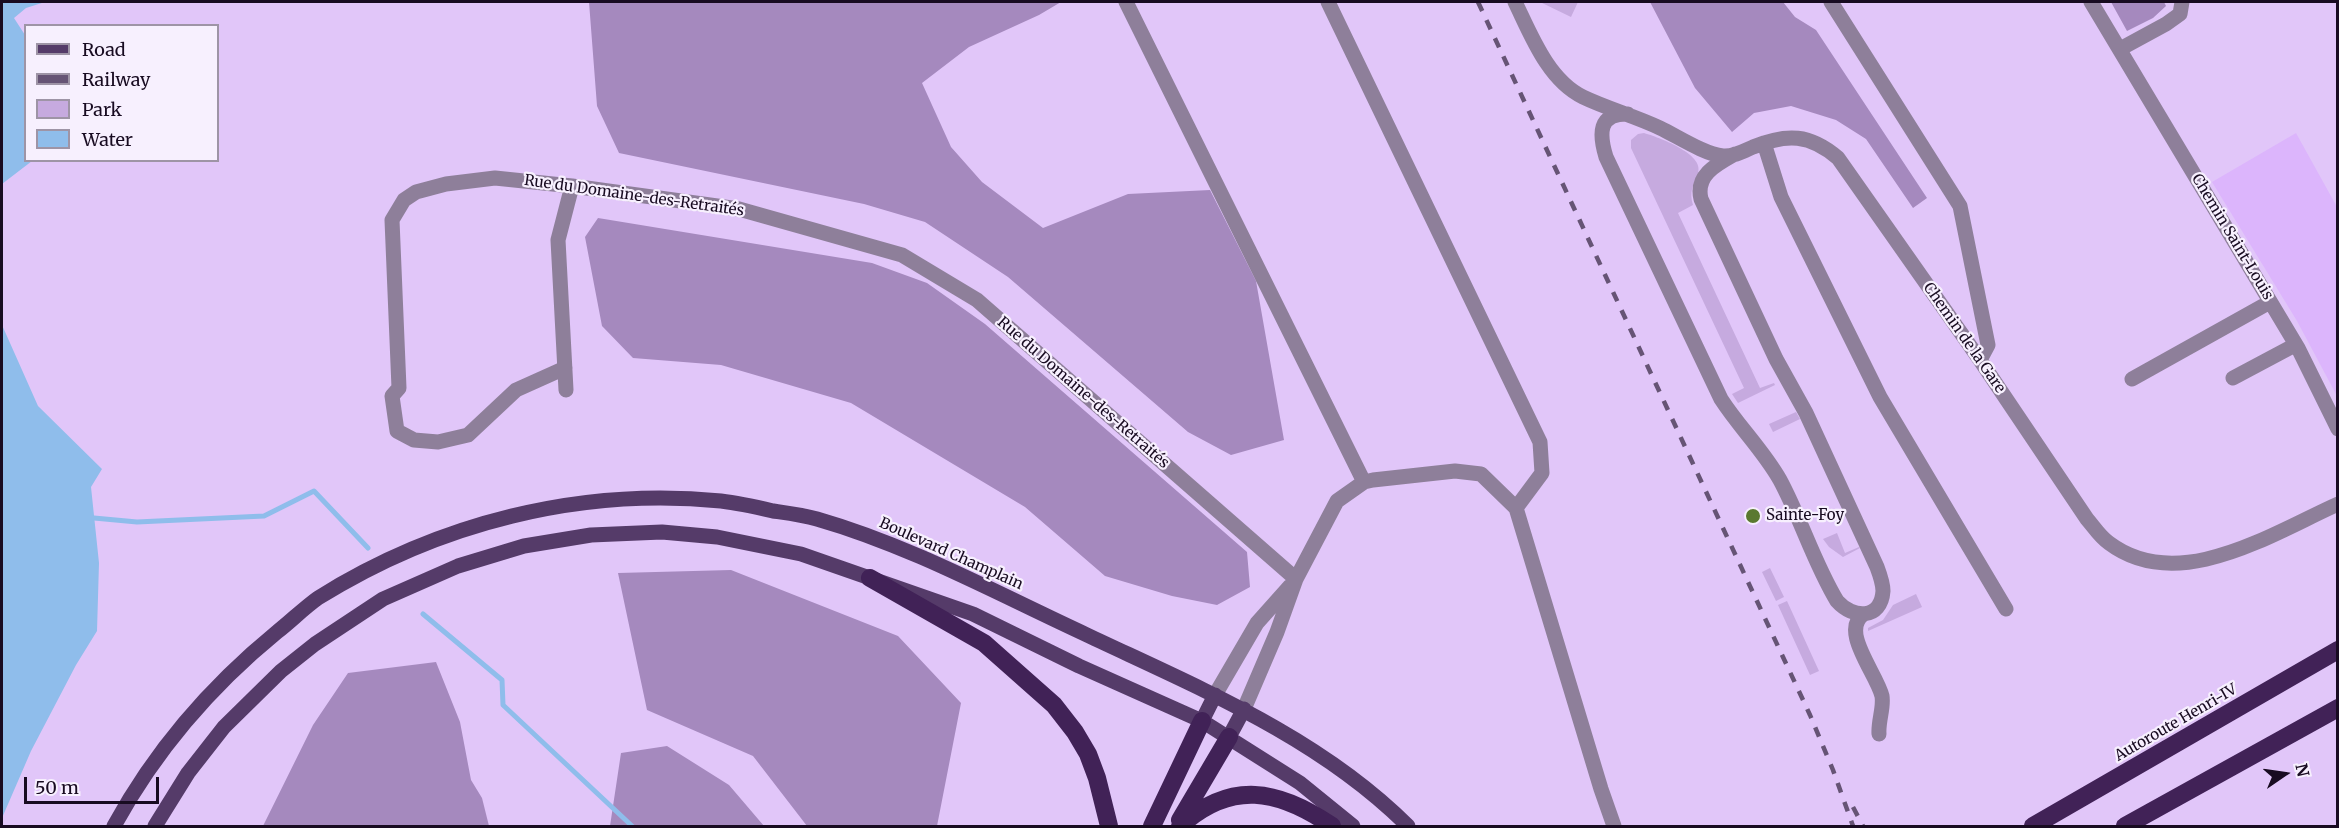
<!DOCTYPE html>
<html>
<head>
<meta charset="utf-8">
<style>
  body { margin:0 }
  #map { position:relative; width:2339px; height:828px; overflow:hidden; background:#e1c6f9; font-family:Merriweather,serif }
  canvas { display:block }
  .frame { position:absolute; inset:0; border:3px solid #180b21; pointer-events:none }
  .legend { position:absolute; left:24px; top:24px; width:195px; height:138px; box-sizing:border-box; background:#f7f0fe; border:2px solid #9e94a6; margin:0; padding:8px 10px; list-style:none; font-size:18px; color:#180b21 }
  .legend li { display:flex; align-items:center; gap:12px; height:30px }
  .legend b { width:30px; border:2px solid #9e94a6 }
  .north { position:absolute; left:2255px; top:744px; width:60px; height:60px; -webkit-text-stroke:4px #f7f0fe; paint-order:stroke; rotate:77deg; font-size:16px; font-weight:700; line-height:24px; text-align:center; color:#180b21 }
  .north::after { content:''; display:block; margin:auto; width:21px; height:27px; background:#180b21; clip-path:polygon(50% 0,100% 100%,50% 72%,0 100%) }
  .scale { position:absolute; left:24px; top:777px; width:135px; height:27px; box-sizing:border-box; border:3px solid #180b21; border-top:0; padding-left:8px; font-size:18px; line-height:21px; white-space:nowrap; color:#180b21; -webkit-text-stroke:4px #f7f0fe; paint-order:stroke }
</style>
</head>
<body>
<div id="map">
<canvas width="2339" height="828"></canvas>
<div class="frame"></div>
<ul class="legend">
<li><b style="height:8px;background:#553b69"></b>Road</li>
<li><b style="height:8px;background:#665475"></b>Railway</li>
<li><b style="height:16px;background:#c6aadf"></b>Park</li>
<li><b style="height:16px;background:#8fbdeb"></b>Water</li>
</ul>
<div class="north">N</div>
<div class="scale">50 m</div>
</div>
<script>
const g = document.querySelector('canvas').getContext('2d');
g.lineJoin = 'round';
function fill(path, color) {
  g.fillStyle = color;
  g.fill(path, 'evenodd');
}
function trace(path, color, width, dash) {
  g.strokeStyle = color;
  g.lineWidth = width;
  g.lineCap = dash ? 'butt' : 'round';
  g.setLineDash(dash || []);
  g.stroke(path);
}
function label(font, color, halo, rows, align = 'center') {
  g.font = font + ' Merriweather,serif';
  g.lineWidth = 4.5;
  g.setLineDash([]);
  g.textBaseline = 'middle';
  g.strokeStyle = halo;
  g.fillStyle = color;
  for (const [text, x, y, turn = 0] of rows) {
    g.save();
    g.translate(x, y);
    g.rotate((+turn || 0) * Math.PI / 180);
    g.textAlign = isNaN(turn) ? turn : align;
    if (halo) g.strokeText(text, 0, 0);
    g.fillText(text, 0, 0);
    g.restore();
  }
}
fill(new Path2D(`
  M2296,133L2337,207V396L2297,321L2212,182Z`), '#dcb5fc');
fill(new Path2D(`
  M1540,2H1578L1571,17Z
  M1644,133C1658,137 1705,154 1698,173C1693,185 1689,192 1693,205L1678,213L1760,388L1774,383L1775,385L1738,403L1732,394L1744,388L1631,148V140L1638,134Z
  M1796,412L1800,419L1773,432L1769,424Z
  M1837,533L1845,553L1859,547L1860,548L1843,557L1829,547L1823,539Z
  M1770,568L1784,597L1776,601L1762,572Z
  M1916,594L1922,607L1868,631V628L1883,620L1893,605Z
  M1787,601L1819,671L1810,675L1778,605Z`), '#c6aadf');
fill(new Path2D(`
  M589,2H1061L1039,15L969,47L922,83L951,147L982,182L1043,228L1128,194L1210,190L1256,281L1284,440L1231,455L1188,432L1008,277L925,222L864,204L619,153L597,106Z
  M1650,2H1783L1795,17L1816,30L1927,198L1913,208L1866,139L1836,120L1791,106L1754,113L1732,132L1695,88Z
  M2111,2H2164L2166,6L2153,18L2127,31Z
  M598,218L872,263L927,283L985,324L1247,552L1250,587L1217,605L1172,596L1105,576L1025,507L851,403L721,365L633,358L602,326L585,237Z
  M731,570L898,636L961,703L937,826H807L753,756L647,710L618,573Z
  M436,662L460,722L471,780L482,798L489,826H263L313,725L348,673Z
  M667,746L729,785L764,826H610L621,753Z`), '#a589be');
fill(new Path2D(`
  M2,2H45L26,8L14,18L25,35L26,160L32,161L2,184Z
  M2,325L38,406L102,469L91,487L99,563L97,631L76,665L31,751L2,818Z`), '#8fbdeb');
trace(new Path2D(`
  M94,518L137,522L264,516L314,491L368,548
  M423,614L502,680L503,705L632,826`), '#8fbdeb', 5);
trace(new Path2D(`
  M1126,2L1364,482
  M1328,2L1540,442L1542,473L1516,508
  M1515,2C1531,35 1548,80 1583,97C1608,109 1635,116 1660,128C1677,136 1704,154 1723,156C1733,157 1744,151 1753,147C1787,133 1810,134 1838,158L1980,360L2087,519C2094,527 2100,537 2109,543C2178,595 2271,534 2338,504
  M1831,2L1960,206L1988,345L1980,360
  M2091,2L2298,348L2338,429
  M2120,49L2166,24L2180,14L2182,2
  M1628,114C1598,113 1599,134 1606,157L1721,399C1739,427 1763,450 1780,480C1801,519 1814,563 1837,601C1853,619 1881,620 1883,591C1883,583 1880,575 1877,567L1806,413L1776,359L1701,199C1695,175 1717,164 1735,154
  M1764,143L1781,197L1880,397L2006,609
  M565,368L516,390L468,435L438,442L414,440L397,431L392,396L399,388L392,220L404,200L416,192L446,184L495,178L572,186L739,209L902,255L977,300L1296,579
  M2233,378L2295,345
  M2132,379L2270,302
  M566,390L558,240L572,186
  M1864,614C1839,630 1877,674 1882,696C1884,708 1878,721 1879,734
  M1215,695L1257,623L1290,586
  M1244,709L1277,632L1296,579L1337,501L1364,482L1373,480L1455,471L1481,474L1516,508L1601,789L1614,826`), '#8e7f9a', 15);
trace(new Path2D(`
  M1202,721L1215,695
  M1229,737L1244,709
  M114,826C155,751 211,686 277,632C291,621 304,608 318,598C438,523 580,487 721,501C738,503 756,507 773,511C787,513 803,515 817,519C911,546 998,594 1087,635C1199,688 1319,737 1408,826
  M155,826L188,773L224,727L281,671L315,644L383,599L458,566L524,546L591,535L662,532L717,537L801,554L973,614L1079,666L1202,721L1300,783L1353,826`), '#553b69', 15);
trace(new Path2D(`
  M870,578L984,643L1054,705L1075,732L1088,754L1097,778L1109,826
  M1180,820L1229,737
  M1152,826L1202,721
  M1180,826C1231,780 1278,789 1332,826
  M2033,826L2338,650
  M2125,826L2338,708`), '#412257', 18);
trace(new Path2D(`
  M1478,2L1810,715L1833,770L1853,826
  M1853,807L1863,826`), '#665475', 4.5, [10, 10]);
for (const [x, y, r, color] of [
  [1753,516,8,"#5a7930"]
]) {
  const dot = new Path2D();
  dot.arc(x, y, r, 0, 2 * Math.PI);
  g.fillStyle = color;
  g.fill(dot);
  trace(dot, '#f7f0fe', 2);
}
label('15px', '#180b21', '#f7f0fe', [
  ["Rue du Domaine-des-Retraités",634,196,8],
  ["Chemin Saint-Louis",2232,237,59],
  ["Chemin de la Gare",1964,338,55],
  ["Rue du Domaine-des-Retraités",1083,393,41],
  ["Boulevard Champlain",951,554,24],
  ["Autoroute Henri-IV",2176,723,-30]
]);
label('15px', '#180b21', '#f7f0fe', [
  ["Sainte-Foy",1766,516]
], 'left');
</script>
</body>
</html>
